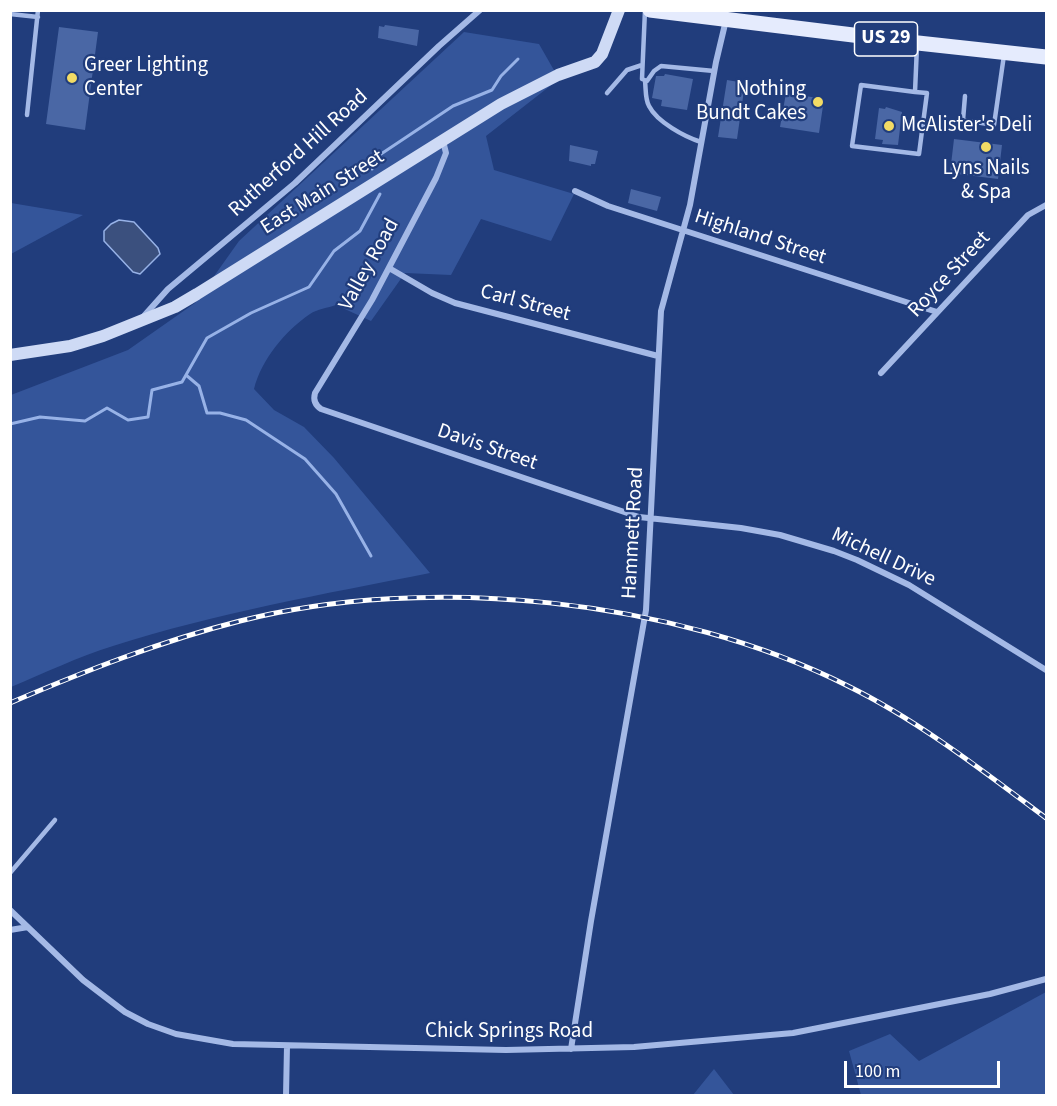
<!DOCTYPE html>
<html>
<head>
<meta charset="utf-8">
<style>
  body { margin:0 }
  #map { position:relative; width:1057px; height:1106px; overflow:hidden; background:#213d7c; font-family:"Source Sans 3",sans-serif }
  canvas { display:block }
  .frame { position:absolute; inset:0; border:12px solid #fff; pointer-events:none }
  .scale { position:absolute; left:844px; top:1061px; width:156px; height:27px; box-sizing:border-box; border:3px solid #fff; border-top:0; padding-left:8px; font-size:18px; line-height:21px; white-space:nowrap; color:#fff; -webkit-text-stroke:4px #213d7c; paint-order:stroke }
</style>
</head>
<body>
<div id="map">
<canvas width="1057" height="1106"></canvas>
<div class="frame"></div>
<div class="scale">100 m</div>
</div>
<script>
const g = document.querySelector('canvas').getContext('2d');
g.lineJoin = 'round';
function fill(path, color) {
  g.fillStyle = color;
  g.fill(path, 'evenodd');
}
function trace(path, color, width, dash) {
  g.strokeStyle = color;
  g.lineWidth = width;
  g.lineCap = dash ? 'butt' : 'round';
  g.setLineDash(dash || []);
  g.stroke(path);
}
function label(font, color, halo, rows, align = 'center') {
  g.font = font + ' "Source Sans 3",sans-serif';
  g.lineWidth = 4.5;
  g.setLineDash([]);
  g.textBaseline = 'middle';
  g.strokeStyle = halo;
  g.fillStyle = color;
  for (const [text, x, y, turn = 0] of rows) {
    g.save();
    g.translate(x, y);
    g.rotate((+turn || 0) * Math.PI / 180);
    g.textAlign = isNaN(turn) ? turn : align;
    if (halo) g.strokeText(text, 0, 0);
    g.fillText(text, 0, 0);
    g.restore();
  }
}
fill(new Path2D(`
  M464,32L539,44L559,79L486,136L494,170L574,194L551,241L481,219L451,275L405,273L371,321L336,305C328,308 317,309 310,314C285,331 261,360 254,389L274,410L304,427L334,458L430,573C324,594 216,613 113,646C78,657 44,673 11,687V395L128,350L195,303L239,241Z
  M11,203L83,215L11,254Z
  M1046,992V1095H861L849,1051L890,1034L919,1061Z
  M714,1069L734,1095H693Z`), '#34559a');
const water = new Path2D(`
  M119,220L134,222L158,248L160,254L140,274L133,272L104,241V231L111,224Z`);
fill(water, '#3b507e');
trace(water, '#97b2e7', 1.5);
trace(new Path2D(`
  M372,169V160L453,106L492,90L501,76L518,59
  M186,375L199,386L207,413H220L246,420L305,459L336,494L371,556
  M10,424L40,417L85,421L107,408L128,420L148,417L152,390L182,382L207,338L251,313L309,287L334,251L360,231L380,194`), '#97b2e7', 3);
fill(new Path2D(`
  M385,25L419,30L417,46L378,38L379,26L384,27Z
  M59,27L98,32L85,130L46,124Z
  M665,74L693,79L687,110L661,106L662,100L652,98L656,76H664Z
  M727,80L745,83L737,139L718,137Z
  M786,93L824,99L819,133L780,127Z
  M886,107L902,112L898,145L882,144L883,140L875,139L879,108L885,109Z
  M954,139L1002,145L998,179L950,173Z
  M570,145L598,151L595,164H591V166L569,161Z
  M631,189L661,197L657,211L628,203Z`), '#4a67a5');
trace(new Path2D(`
  M645,10L642,79L647,81L654,71L661,66L714,71
  M10,14L38,17
  M645,81C646,89 645,99 649,106C657,122 685,137 701,142
  M915,92L927,93L919,154L852,146L861,85L915,92L917,46
  M607,93L627,70L642,65
  M965,96L963,120L994,125L1004,55
  M27,115L38,10
  M10,873L55,820`), '#a4b9e6', 4.5);
trace(new Path2D(`
  M443,141L446,153L436,178L372,300L315,393C313,400 315,405 321,409L639,517L741,528L780,535L834,551L857,560L909,585L1046,670
  M575,191L608,206L937,312
  M389,268L432,293L455,303L658,356
  M143,317L168,289L295,183L439,46L480,10
  M881,373L1028,215L1046,205
  M10,910L83,980L125,1012L148,1024L176,1034L233,1044L506,1050L634,1047L793,1033L990,994L1046,979
  M10,930L28,927
  M571,1049L591,921L646,610L661,311L690,205L716,62L726,20
  M286,1096L287,1046`), '#a4b9e6', 6);
trace(new Path2D(`
  M10,355L70,346L103,336L175,307L197,294L501,104L558,75L595,62L602,54L619,10`), '#cedaf5', 12);
trace(new Path2D(`
  M650,10L918,43L1046,57`), '#e5ebfd', 15);
const rail = new Path2D(`
  M10,703C85,671 161,641 240,621C427,573 676,599 848,686C919,721 983,771 1046,818`);
trace(rail, '#fff', 5);
trace(rail, '#213d7c', 3, [9]);
for (const [x, y, r, color] of [
  [72,78,6,"#f2db65"],
  [818,102,6,"#f2db65"],
  [889,126,6,"#f2db65"],
  [986,147,6,"#f2db65"]
]) {
  const dot = new Path2D();
  dot.arc(x, y, r, 0, 2 * Math.PI);
  g.fillStyle = color;
  g.fill(dot);
  trace(dot, '#213d7c', 2);
}
for (const [x, y, w] of [
  [886,39,63]
]) {
  const box = new Path2D();
  box.roundRect(x - w / 2, y - 17, w, 34, 4.5);
  g.fillStyle = '#213d7c';
  g.fill(box);
  trace(box, '#fff', 1.5);
}
label('bold 20px', '#fff', null, [
  ["US 29",886,39]
]);
label('21px', '#fff', '#213d7c', [
  ["Greer Lighting",84,66],
  ["Center",84,90],
  ["Nothing",806,90,"right"],
  ["Bundt Cakes",806,114,"right"],
  ["McAlister's Deli",901,126],
  ["Lyns Nails",986,169,"center"],
  ["& Spa",986,193,"center"]
], 'left');
label('21px', '#fff', '#213d7c', [
  ["Rutherford Hill Road",299,154,-42],
  ["East Main Street",323,193,-32],
  ["Highland Street",760,238,18],
  ["Valley Road",370,265,-61],
  ["Royce Street",950,275,-47],
  ["Carl Street",525,304,15],
  ["Davis Street",487,448,19],
  ["Hammett Road",634,533,-87],
  ["Michell Drive",883,558,25],
  ["Chick Springs Road",509,1032]
]);
</script>
</body>
</html>
